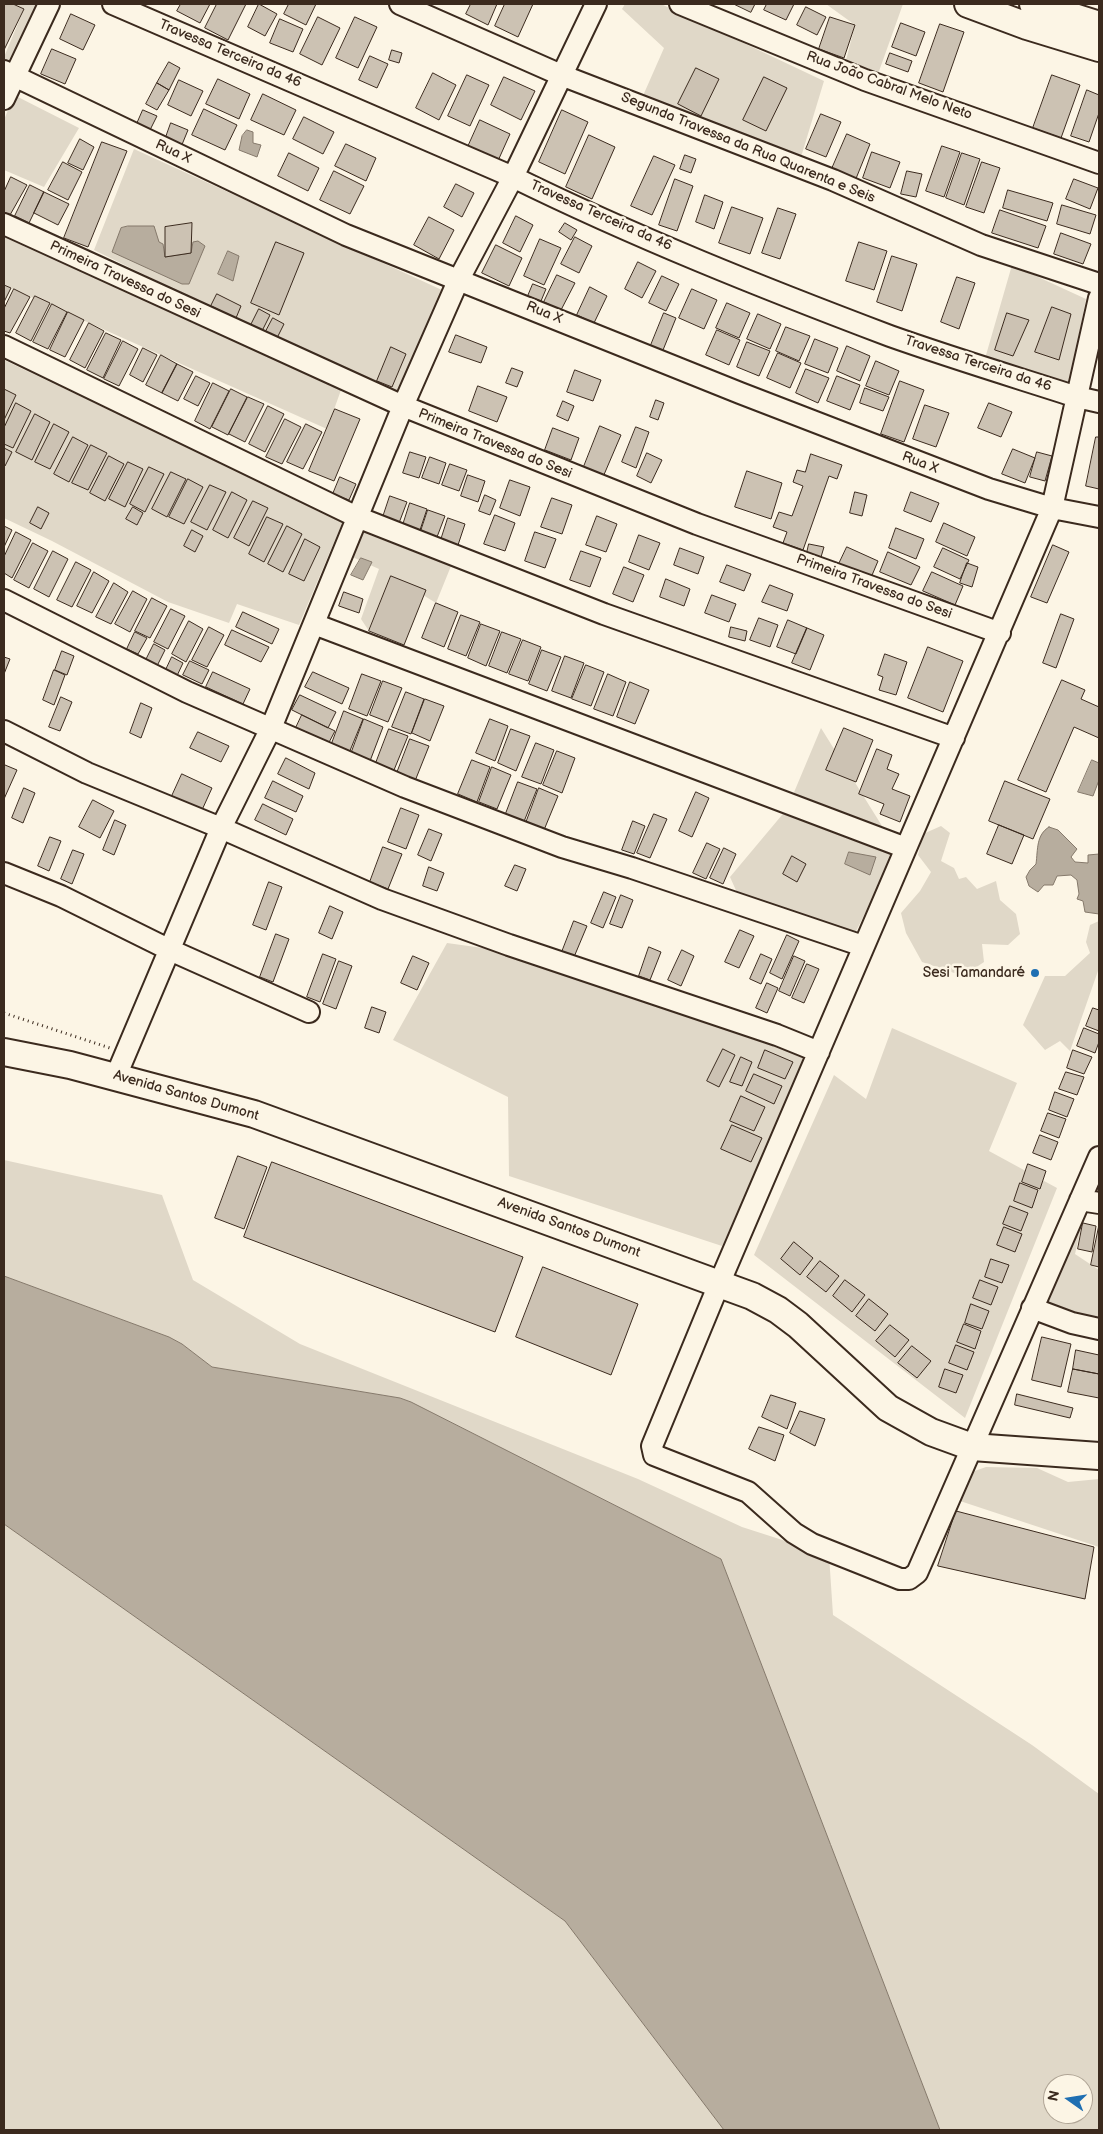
<!DOCTYPE html>
<html>
<head>
<meta charset="utf-8">
<style>
  body { margin:0 }
  #map { position:relative; width:1103px; height:2134px; overflow:hidden; background:#fcf5e5; font-family:"Balsamiq Sans",sans-serif }
  canvas { display:block }
  .frame { position:absolute; inset:0; border:5px solid #3b2a1e; pointer-events:none }
  .north { position:absolute; left:1043px; top:2074px; width:50px; height:50px; box-sizing:border-box; background:#fcf5e5; border:1px solid #afa495; border-radius:50%; rotate:283deg; font-size:14px; font-weight:700; line-height:20px; text-align:center; color:#3b2a1e }
  .north::after { content:''; display:block; margin:auto; width:18px; height:22px; background:#1f6fb2; clip-path:polygon(50% 0,100% 100%,50% 72%,0 100%) }
</style>
</head>
<body>
<div id="map">
<canvas width="1103" height="2134"></canvas>
<div class="frame"></div>
<div class="north">N</div>
</div>
<script>
const g = document.querySelector('canvas').getContext('2d');
g.lineJoin = 'round';
function fill(path, color) {
  g.fillStyle = color;
  g.fill(path, 'evenodd');
}
function trace(path, color, width, dash) {
  g.strokeStyle = color;
  g.lineWidth = width;
  g.lineCap = dash ? 'butt' : 'round';
  g.setLineDash(dash || []);
  g.stroke(path);
}
function label(font, color, halo, rows, align = 'center') {
  g.font = font + ' "Balsamiq Sans",sans-serif';
  g.lineWidth = 5;
  g.setLineDash([]);
  g.textBaseline = 'middle';
  g.strokeStyle = halo;
  g.fillStyle = color;
  for (const [text, x, y, turn = 0] of rows) {
    g.save();
    g.translate(x, y);
    g.rotate((+turn || 0) * Math.PI / 180);
    g.textAlign = isNaN(turn) ? turn : align;
    if (halo) g.strokeText(text, 0, 0);
    g.fillText(text, 0, 0);
    g.restore();
  }
}
fill(new Path2D(`
  M14,4H42L11,65L4,62V57L24,9Z
  M625,4H661L824,81L801,157L642,98L664,48L622,9Z
  M826,4H903L878,74L845,64L855,25Z
  M14,95L79,128L44,187L4,170V120Z
  M134,149L442,290L396,398L94,250Z
  M4,231L341,390L327,429L4,285Z
  M1012,265L1086,299L1068,390L984,362Z
  M4,360L343,521L299,625L237,604L229,623L168,602L52,541L4,518Z
  M362,532L451,566L436,603L392,576L369,631L361,619L379,569L348,555Z
  M821,728L897,850L853,937L739,897L730,877L787,809Z
  M941,826L950,833L941,861L954,868L959,879L966,877L977,889L996,881L1000,900L1016,914L1020,934L1008,945L982,944L984,962L963,976L922,962L906,933L901,913L920,891L931,872L918,855L923,834Z
  M1099,921V968L1070,1051L1060,1041L1045,1050L1023,1025L1045,976H1065L1090,953L1086,942L1090,925Z
  M447,943L490,949L808,1057L722,1246L509,1176L508,1097L393,1040Z
  M892,1028L1017,1083L989,1151L1057,1188L965,1418L754,1255L834,1075L866,1099Z
  M4,1160L162,1195L193,1280L300,1344L638,1479L742,1527L829,1555L833,1615L1032,1745L1099,1794V2130H940L721,1559L411,1402L400,1398L212,1367L182,1344L169,1337L4,1276ZM1053,2084H1083V2114H1053Z
  M1076,1220L1082,1224L1075,1254L1099,1270V1322L1093,1321L1042,1301Z
  M986,1467L1037,1468L1068,1482L1099,1479V1547L960,1501L969,1473Z
  M4,1524L565,1921L724,2130H4Z`), '#e0d8c8');
const water = new Path2D(`
  M247,130L253,132V143L261,145L257,157L239,150L242,136Z
  M128,226H154L159,242L163,244L165,257L191,253L193,242L198,241L205,246L189,284H182L112,252L121,228Z
  M228,251L239,256L233,281L218,274Z
  M361,558L372,562L363,580L351,575Z
  M1092,760L1099,763V780L1093,796L1078,792Z
  M1049,827L1058,830L1077,849L1071,857L1075,862L1088,863V855L1099,854V914L1085,912L1083,901L1077,899L1079,894L1077,880L1071,875L1057,876L1053,885H1044L1038,892L1029,886L1026,877L1030,870L1036,864C1038,849 1036,835 1049,827Z
  M849,852L876,857L870,875L845,864Z
  M4,1276L169,1337L182,1344L212,1367L400,1398L411,1402L721,1559L940,2130H724L565,1921L4,1524Z`);
fill(water, '#b7ad9e');
trace(water, '#85796b', 1);
const building = new Path2D(`
  M4,4H13L24,9L4,50Z
  M181,4H210L200,23L177,11Z
  M217,4H246L228,40L205,28Z
  M259,4L277,14L265,36L248,27Z
  M289,4H316L306,25L284,14Z
  M471,4H497L488,25L466,14Z
  M505,4H533L518,37L495,26Z
  M734,4H755L751,12Z
  M767,4H794L786,20L764,10Z
  M806,7L826,17L817,35L797,25Z
  M71,14L95,25L83,50L60,39Z
  M318,17L340,28L322,65L300,54Z
  M355,17L377,27L358,68L336,58Z
  M830,17L855,25L844,58L819,49Z
  M280,19L303,29L293,52L270,43Z
  M901,23L925,32L916,56L892,47Z
  M940,24L964,32L943,92L919,83Z
  M52,49L76,59L65,84L41,74Z
  M392,50L402,53L399,63L389,60Z
  M890,53L912,61L908,72L886,64Z
  M370,56L388,64L377,88L359,80Z
  M169,62L180,68L169,90L157,83Z
  M696,68L719,79L701,116L678,104Z
  M433,73L456,85L439,120L416,108Z
  M467,75L489,85L470,126L448,116Z
  M1052,75L1080,85L1061,138L1033,128Z
  M504,77L535,91L521,120L491,105Z
  M764,77L787,88L766,131L743,120Z
  M218,79L250,94L239,119L206,104Z
  M179,80L203,91L191,116L168,105Z
  M157,83L169,90L157,110L146,104Z
  M1087,90L1099,95V113L1089,142L1071,136Z
  M263,94L296,110L284,135L251,120Z
  M204,109L237,125L225,150L192,135Z
  M143,110L157,116L149,132L136,126Z
  M562,110L588,122L565,174L539,162Z
  M821,114L841,122L826,157L806,149Z
  M304,117L334,132L323,154L293,139Z
  M480,120L510,134L497,163L467,149Z
  M171,123L188,130L181,147L165,140Z
  M847,134L870,144L855,181L831,171Z
  M589,135L615,147L592,199L566,187Z
  M80,139L94,147L83,170L68,163Z
  M102,142L127,151L88,247L64,238Z
  M346,144L376,158L366,181L335,166Z
  M942,146L960,152L944,197L926,191Z
  M872,152L900,162L890,188L863,178Z
  M289,153L319,168L308,191L278,176Z
  M962,153L980,159L964,205L946,198Z
  M685,155L696,159L691,173L680,169Z
  M654,156L675,165L652,215L631,206Z
  M63,162L82,172L68,200L48,190Z
  M982,162L1000,168L984,213L966,207Z
  M334,171L364,186L350,214L320,200Z
  M907,171L922,174L916,197L901,194Z
  M11,177L27,185L10,215L4,212V192Z
  M675,179L693,186L677,231L659,225Z
  M1074,179L1098,188L1090,209L1066,199Z
  M456,184L474,193L462,217L444,207Z
  M30,185L44,192L29,223L15,216Z
  M1008,190L1053,203L1047,221L1003,208Z
  M44,192L69,204L58,225L34,213Z
  M705,195L723,202L714,229L696,222Z
  M1062,205L1096,215L1090,234L1057,224Z
  M732,207L763,218L750,254L719,243Z
  M778,208L796,214L780,259L762,253Z
  M1000,210L1046,226L1038,248L992,233Z
  M516,216L533,225L520,252L503,243Z
  M429,217L454,230L439,259L414,245Z
  M192,223L191,253L165,257V227Z
  M565,223L577,230L571,240L559,232Z
  M1061,233L1091,244L1083,264L1054,254Z
  M575,237L592,246L579,273L561,264Z
  M540,239L561,248L544,285L524,276Z
  M276,242L304,253L279,315L251,303Z
  M859,242L887,251L874,290L846,281Z
  M496,245L522,258L509,286L482,273Z
  M892,256L917,264L902,311L877,302Z
  M638,262L656,271L642,298L625,289Z
  M557,275L575,283L561,310L544,302Z
  M662,276L679,284L666,311L649,303Z
  M957,277L975,283L959,329L941,322Z
  M533,284L546,289L541,301L528,296Z
  M4,285L11,288L4,302Z
  M590,287L607,296L594,323L577,315Z
  M14,289L30,297L10,333L4,331V309Z
  M692,289L717,300L704,329L679,318Z
  M217,294L241,306L236,318L211,306Z
  M35,296L50,303L31,341L16,333Z
  M727,303L750,313L739,338L716,328Z
  M52,304L67,312L48,349L33,342Z
  M1052,307L1071,314L1059,360L1035,352Z
  M259,309L270,315L262,331L251,325Z
  M68,312L84,320L65,357L50,350Z
  M664,313L676,318L661,355L649,350Z
  M1007,313L1029,320L1013,356L995,350Z
  M758,314L781,324L770,349L747,339Z
  M273,318L284,324L276,340L264,335Z
  M89,323L104,331L85,368L70,360Z
  M786,327L810,336L799,361L776,351Z
  M717,330L740,340L729,365L706,355Z
  M106,333L121,340L103,378L87,370Z
  M456,335L487,347L481,363L449,352Z
  M815,339L838,348L828,373L805,364Z
  M123,341L138,349L119,386L104,379Z
  M747,342L770,351L759,376L737,367Z
  M847,346L870,356L860,381L837,371Z
  M391,347L406,354L392,387L377,381Z
  M143,348L157,355L143,382L130,375Z
  M778,353L801,363L790,388L767,378Z
  M161,355L177,364L162,393L146,385Z
  M876,361L899,371L889,395L866,386Z
  M177,364L193,372L178,401L162,393Z
  M512,368L523,372L517,387L506,383Z
  M806,369L829,378L818,403L796,393Z
  M575,370L601,380L593,401L567,392Z
  M196,376L210,383L198,406L184,399Z
  M837,376L860,385L850,410L827,401Z
  M900,381L924,390L904,442L881,434Z
  M213,383L229,391L210,429L195,421Z
  M478,386L507,397L497,422L469,411Z
  M865,388L889,397L883,411L860,403Z
  M4,389L16,395L4,420Z
  M231,389L247,397L228,435L212,427Z
  M248,397L264,404L245,442L229,434Z
  M656,400L664,403L658,420L650,417Z
  M563,401L574,406L568,421L557,416Z
  M16,403L31,411L13,448L4,444V428Z
  M989,403L1012,412L1001,437L978,428Z
  M925,405L949,413L936,447L913,439Z
  M268,406L284,414L265,452L249,444Z
  M335,409L360,419L334,481L309,471Z
  M35,414L50,422L32,460L16,452Z
  M285,419L301,427L282,464L266,457Z
  M54,424L69,432L50,469L35,462Z
  M306,424L322,432L303,469L287,462Z
  M600,426L621,435L603,477L583,469Z
  M636,427L649,432L636,468L622,462Z
  M553,428L579,438L571,460L545,450Z
  M73,437L88,445L69,482L54,474Z
  M1096,437H1099V489L1086,486Z
  M91,445L107,453L88,490L72,483Z
  M4,448L12,452L5,466L4,465Z
  M1013,449L1035,458L1025,483L1002,474Z
  M410,452L426,457L419,478L403,473Z
  M1037,452L1052,456L1045,481L1030,477Z
  M647,453L662,460L651,483L637,476Z
  M811,454L842,465L837,479L829,476L803,550L783,543L787,532L773,527L779,512L792,516L803,486L793,482L797,470L805,472Z
  M109,456L124,464L105,501L90,493Z
  M430,457L446,463L439,484L422,478Z
  M128,462L143,469L125,507L109,499Z
  M450,464L467,470L459,491L442,485Z
  M149,467L164,474L145,512L130,504Z
  M747,471L782,483L771,519L735,507Z
  M171,472L186,479L167,517L152,509Z
  M468,475L485,481L478,502L461,496Z
  M340,477L356,484L349,500L333,494Z
  M188,479L203,487L184,524L169,517Z
  M510,480L530,487L520,516L500,508Z
  M210,485L226,492L207,530L191,522Z
  M232,492L247,500L228,538L213,530Z
  M855,492L867,495L862,516L850,513Z
  M911,492L939,503L931,522L904,511Z
  M485,495L496,500L490,515L479,511Z
  M390,496L407,502L399,523L383,517Z
  M552,498L572,505L562,534L541,527Z
  M253,501L268,508L249,546L234,538Z
  M410,503L427,509L420,530L403,525Z
  M38,507L49,513L41,529L30,523Z
  M133,507L143,513L137,525L126,519Z
  M428,510L445,516L437,537L421,531Z
  M495,515L515,523L505,551L484,544Z
  M597,516L617,524L606,552L586,545Z
  M267,517L283,524L264,562L249,554Z
  M448,518L465,524L458,545L441,540Z
  M944,523L975,537L967,556L936,542Z
  M4,526L12,530L4,547Z
  M287,526L302,534L283,572L268,564Z
  M896,528L924,539L916,559L889,548Z
  M192,530L203,536L195,552L184,546Z
  M16,532L31,540L12,578L4,573V557Z
  M535,532L556,539L545,568L525,561Z
  M639,535L660,543L649,570L629,562Z
  M305,539L320,547L304,581L289,574Z
  M33,543L48,551L29,588L14,580Z
  M809,544L824,547L821,557L807,553Z
  M1053,545L1069,552L1047,603L1031,597Z
  M847,547L878,561L870,580L838,566Z
  M680,548L704,557L698,574L674,565Z
  M943,548L969,560L960,579L934,567Z
  M53,551L68,559L49,597L34,589Z
  M581,551L601,558L590,587L570,580Z
  M888,552L920,567L911,585L880,572Z
  M76,562L91,570L72,607L57,600Z
  M967,563L978,567L972,587L960,583Z
  M727,565L751,574L744,591L720,582Z
  M624,567L644,575L633,602L613,594Z
  M94,572L109,581L92,613L77,606Z
  M932,572L963,586L955,605L923,591Z
  M391,576L426,590L404,645L369,631Z
  M666,579L690,589L684,606L660,597Z
  M114,583L128,592L111,624L96,617Z
  M770,585L793,594L787,611L762,602Z
  M133,591L147,599L130,632L115,624Z
  M344,592L363,599L359,613L339,606Z
  M712,595L736,604L729,622L705,613Z
  M152,598L167,606L150,638L135,631Z
  M436,603L458,612L444,647L422,638Z
  M171,609L185,616L168,649L154,642Z
  M243,612L279,629L272,644L236,627Z
  M1061,614L1074,619L1056,668L1043,663Z
  M461,615L480,622L466,656L448,649Z
  M759,618L778,625L770,647L750,640Z
  M788,620L807,628L796,654L777,647Z
  M189,621L203,629L186,662L172,654Z
  M481,624L500,631L486,666L468,658Z
  M209,627L224,635L207,667L192,660Z
  M731,627L747,631L745,641L729,637Z
  M807,628L824,635L810,670L792,663Z
  M232,630L269,647L261,662L225,645Z
  M135,632L147,638L138,654L127,649Z
  M502,632L521,639L507,673L489,666Z
  M523,640L541,647L528,681L509,674Z
  M154,644L165,650L157,666L146,660Z
  M928,647L963,661L943,712L908,698Z
  M542,650L561,657L547,691L529,684Z
  M62,651L74,656L67,675L55,670Z
  M885,654L907,662L896,695L879,690L883,677L878,675Z
  M565,656L584,663L571,698L552,691Z
  M4,657L10,659L4,674Z
  M172,657L183,663L175,680L164,674Z
  M190,661L209,670L202,684L183,675Z
  M586,665L604,672L591,706L572,699Z
  M54,670L65,675L54,705L43,700Z
  M213,672L250,689L243,704L206,687Z
  M313,672L349,688L342,704L305,687Z
  M362,674L381,681L367,716L349,709Z
  M608,674L626,682L613,716L594,709Z
  M1062,680L1085,690L1081,699L1099,707V738L1074,727L1046,792L1018,780Z
  M383,681L402,688L388,722L370,715Z
  M630,682L649,690L635,724L617,717Z
  M406,692L424,699L411,734L392,727Z
  M300,695L336,712L328,728L292,710Z
  M61,697L72,702L60,731L49,727Z
  M425,699L444,706L430,741L412,733Z
  M141,703L152,708L141,738L130,733Z
  M344,711L363,719L349,753L331,746Z
  M302,715L335,731L326,748L294,732Z
  M364,719L383,727L370,761L351,754Z
  M490,719L508,726L495,761L476,753Z
  M844,728L873,740L856,782L826,770Z
  M389,729L408,736L394,770L376,763Z
  M511,729L530,736L516,771L498,763Z
  M198,732L229,746L221,762L190,748Z
  M410,739L429,746L415,781L397,773Z
  M536,743L554,750L541,784L522,777Z
  M877,749L892,755L887,769L899,774L892,789L910,796L900,822L880,814L884,804L859,794Z
  M557,751L575,758L562,793L543,785Z
  M286,758L315,773L309,789L278,774Z
  M472,760L490,767L477,802L458,794Z
  M5,765L17,770L4,799V768Z
  M492,767L511,775L497,809L479,802Z
  M182,774L212,788L202,810L172,796Z
  M273,781L303,796L296,812L265,798Z
  M1005,781L1050,799L1033,839L989,821Z
  M518,782L537,789L523,824L505,816Z
  M24,788L35,793L23,823L12,818Z
  M539,788L558,796L544,830L526,823Z
  M696,792L709,798L692,837L679,831Z
  M93,800L114,811L100,838L79,827Z
  M263,804L293,819L286,835L255,820Z
  M401,808L419,815L406,849L388,842Z
  M654,814L667,819L650,858L637,853Z
  M115,820L126,825L114,855L103,850Z
  M633,821L645,826L634,854L622,850Z
  M999,825L1024,835L1012,864L987,854Z
  M429,829L442,834L431,861L418,855Z
  M50,837L61,841L49,871L38,866Z
  M707,843L720,849L706,879L693,873Z
  M383,847L402,854L388,889L370,882Z
  M724,848L736,854L723,884L710,878Z
  M73,850L84,854L72,884L61,879Z
  M792,856L806,864L797,882L783,874Z
  M515,865L526,869L517,891L505,886Z
  M429,867L444,873L437,891L423,886Z
  M269,882L282,887L266,930L253,925Z
  M604,892L616,897L603,928L591,923Z
  M621,895L633,900L622,928L610,924Z
  M330,906L343,912L332,939L319,933Z
  M574,921L587,926L574,957L562,952Z
  M740,930L754,936L739,968L725,962Z
  M276,934L289,939L273,982L260,977Z
  M787,935L799,941L782,979L770,973Z
  M649,947L661,952L650,980L639,976Z
  M682,950L694,956L681,986L668,980Z
  M323,954L336,959L320,1002L307,997Z
  M761,954L772,959L761,984L750,979Z
  M413,956L429,963L417,990L401,983Z
  M794,956L805,961L790,996L779,991Z
  M339,961L352,966L336,1009L323,1004Z
  M807,964L819,969L804,1003L792,998Z
  M767,983L778,988L767,1013L756,1008Z
  M372,1007L386,1012L379,1033L365,1028Z
  M1093,1008L1099,1010V1031L1086,1026Z
  M1084,1028L1099,1034V1042L1095,1053L1077,1046Z
  M723,1049L735,1055L719,1087L707,1081Z
  M765,1050L793,1062L785,1079L758,1068Z
  M1073,1050L1092,1057L1084,1074L1067,1068Z
  M741,1057L752,1062L742,1086L730,1082Z
  M1066,1072L1084,1077L1077,1095L1059,1089Z
  M754,1074L782,1086L774,1104L746,1091Z
  M1055,1092L1074,1099L1067,1117L1049,1110Z
  M741,1096L765,1107L754,1131L730,1121Z
  M1048,1113L1066,1119L1059,1138L1041,1131Z
  M732,1125L762,1138L751,1162L721,1149Z
  M1040,1135L1058,1142L1051,1160L1033,1153Z
  M238,1156L267,1167L244,1229L215,1218Z
  M272,1162L523,1257L495,1332L244,1237Z
  M1028,1164L1046,1171L1040,1189L1022,1182Z
  M1099,1166V1194L1092,1192Z
  M1020,1183L1038,1190L1032,1208L1014,1201Z
  M1010,1206L1028,1213L1021,1231L1003,1224Z
  M1083,1223L1096,1226L1092,1252L1078,1249Z
  M1099,1225V1267L1091,1265Z
  M1004,1227L1022,1234L1015,1252L997,1245Z
  M794,1242L813,1258L800,1275L781,1259Z
  M991,1259L1009,1265L1002,1283L985,1277Z
  M820,1261L839,1276L826,1292L807,1277Z
  M543,1267L638,1304L611,1375L516,1337Z
  M845,1280L865,1295L852,1312L833,1296Z
  M980,1280L998,1287L991,1305L973,1298Z
  M869,1299L888,1314L875,1331L856,1316Z
  M971,1304L989,1311L982,1329L965,1323Z
  M964,1324L981,1331L975,1349L957,1342Z
  M890,1325L909,1340L895,1357L876,1341Z
  M1042,1337L1071,1344L1061,1387L1032,1380Z
  M956,1345L974,1352L967,1370L949,1363Z
  M912,1346L931,1361L917,1378L898,1363Z
  M1076,1350L1099,1355V1374L1073,1369Z
  M945,1369L963,1375L956,1393L939,1387Z
  M1073,1369L1099,1374V1398L1068,1392Z
  M1017,1394L1073,1408L1070,1418L1015,1405Z
  M771,1395L796,1403L787,1429L762,1417Z
  M800,1411L825,1419L815,1446L790,1433Z
  M759,1427L784,1435L775,1461L749,1449Z
  M956,1511L1094,1547L1085,1599L938,1566Z`);
fill(building, '#ccc2b3');
trace(building, '#3b2a1e', 1);
const minor = new Path2D(`
  M113,4L513,177C635,237 763,288 890,336C952,358 1015,377 1077,397L1099,402
  M400,4L561,75L833,180L981,245L1099,284
  M680,4L865,80L1099,163
  M4,71L346,235L740,393L989,489L1052,508L1099,517
  M4,99L49,4
  M4,224L403,406L697,524L1000,633
  M1099,298L1052,508L719,1284L652,1446L654,1455L748,1492L794,1533L812,1544L900,1579H909L917,1573L1099,1157
  M4,346L357,517L604,614L954,738
  M4,600L187,692L405,787L562,847L632,868L863,946
  M314,624L906,848
  M4,731L87,773L221,828L382,899L509,945L777,1035L819,1052
  M4,873L61,896L170,950L309,1012
  M116,1076L221,828L271,728L403,406L458,281L513,177L596,4
  M1080,1200L1099,1203
  M1032,1308L1072,1323L1099,1329`);
const major = new Path2D(`
  M968,4L1027,26L1099,48
  M1033,4L1099,25
  M4,1052L70,1065L254,1114L752,1296L778,1310L798,1325L888,1408L931,1432L972,1447L1099,1456`);
trace(minor, '#3b2a1e', 24);
trace(major, '#3b2a1e', 30);
trace(new Path2D(`
  M4,1013L110,1048`), '#3b2a1e', 3, [1, 4]);
trace(minor, '#fcf5e5', 20);
trace(major, '#fcf5e5', 26);
for (const [x, y, r, color] of [
  [1035,973,5,"#1f6fb2"]
]) {
  const dot = new Path2D();
  dot.arc(x, y, r, 0, 2 * Math.PI);
  g.fillStyle = color;
  g.fill(dot);
  trace(dot, '#fcf5e5', 2);
}
label('14px', '#3b2a1e', '#fcf5e5', [
  ["Travessa Terceira da 46",230,54,23],
  ["Rua João Cabral Melo Neto",889,86,20],
  ["Segunda Travessa da Rua Quarenta e Seis",748,148,22],
  ["Rua X",173,152,25],
  ["Travessa Terceira da 46",601,216,24],
  ["Primeira Travessa do Sesi",125,280,25],
  ["Rua X",544,313,22],
  ["Travessa Terceira da 46",978,364,18],
  ["Primeira Travessa do Sesi",495,444,22],
  ["Rua X",920,463,21],
  ["Primeira Travessa do Sesi",874,587,20],
  ["Avenida Santos Dumont",186,1096,16],
  ["Avenida Santos Dumont",569,1228,20]
]);
label('14px', '#3b2a1e', '#fcf5e5', [
  ["Sesi Tamandaré",1025,973]
], 'right');
</script>
</body>
</html>
